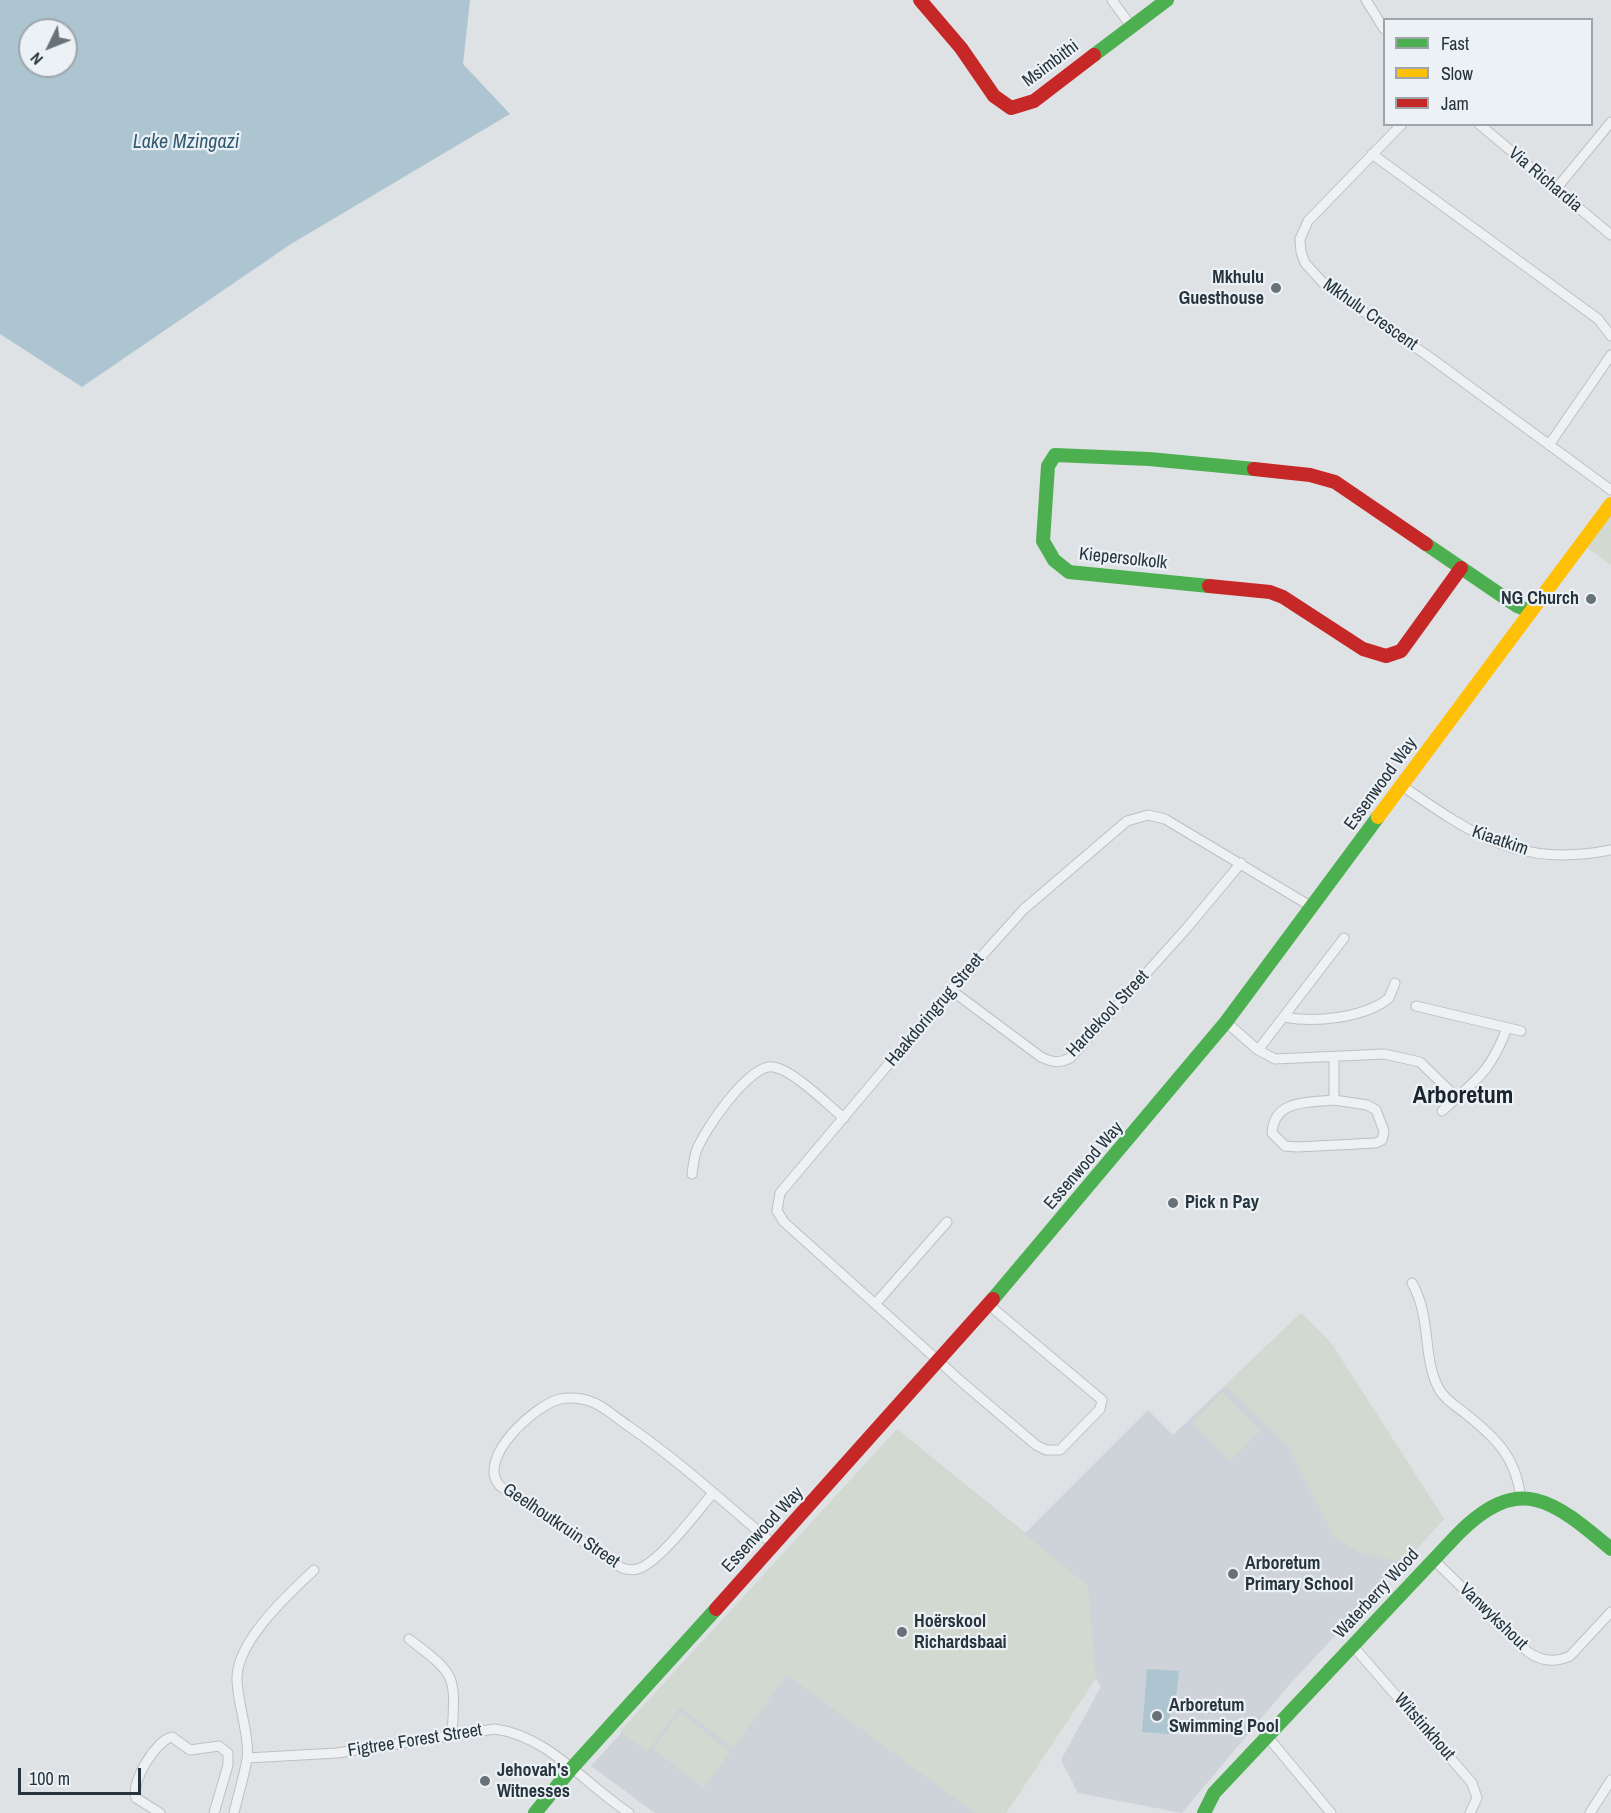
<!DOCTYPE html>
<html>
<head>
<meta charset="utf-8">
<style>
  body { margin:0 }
  #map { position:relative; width:1611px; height:1813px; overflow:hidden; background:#dfe2e5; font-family:"Archivo Narrow",sans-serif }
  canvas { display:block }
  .legend { position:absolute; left:1383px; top:18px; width:210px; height:108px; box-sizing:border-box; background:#ecf1f5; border:2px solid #9da5ab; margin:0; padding:8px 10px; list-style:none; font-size:18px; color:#26343d }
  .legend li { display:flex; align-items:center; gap:12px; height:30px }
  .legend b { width:30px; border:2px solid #9da5ab }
  .north { position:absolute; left:18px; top:18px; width:60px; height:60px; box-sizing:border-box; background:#ecf1f5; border:2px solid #9da5ab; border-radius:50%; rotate:227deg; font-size:16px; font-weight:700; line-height:24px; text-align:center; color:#26343d }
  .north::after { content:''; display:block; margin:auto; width:21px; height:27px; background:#677178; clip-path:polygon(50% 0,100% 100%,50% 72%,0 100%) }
  .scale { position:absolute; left:18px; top:1768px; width:123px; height:27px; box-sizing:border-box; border:3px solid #26343d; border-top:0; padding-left:8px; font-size:18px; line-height:21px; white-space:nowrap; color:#26343d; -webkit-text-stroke:4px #ecf1f5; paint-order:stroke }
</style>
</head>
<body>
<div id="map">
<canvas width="1611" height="1813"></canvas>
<ul class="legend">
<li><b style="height:8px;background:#4caf50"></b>Fast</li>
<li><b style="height:8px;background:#ffc107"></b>Slow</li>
<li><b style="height:8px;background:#c62828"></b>Jam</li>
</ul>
<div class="north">N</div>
<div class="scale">100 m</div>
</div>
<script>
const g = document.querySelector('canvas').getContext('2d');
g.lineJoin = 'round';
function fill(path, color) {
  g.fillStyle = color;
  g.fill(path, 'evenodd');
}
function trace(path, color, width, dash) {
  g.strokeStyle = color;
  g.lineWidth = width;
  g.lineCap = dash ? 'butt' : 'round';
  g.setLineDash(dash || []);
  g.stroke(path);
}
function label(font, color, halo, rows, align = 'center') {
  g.font = font + ' "Archivo Narrow",sans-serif';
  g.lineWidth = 4.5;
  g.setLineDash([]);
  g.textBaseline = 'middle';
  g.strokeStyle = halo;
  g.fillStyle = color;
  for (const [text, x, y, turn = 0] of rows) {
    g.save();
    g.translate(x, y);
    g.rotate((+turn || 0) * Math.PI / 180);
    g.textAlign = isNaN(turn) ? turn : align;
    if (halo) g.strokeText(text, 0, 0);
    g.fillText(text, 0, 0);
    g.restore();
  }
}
fill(new Path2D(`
  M1301,1313L1331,1343L1444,1519L1290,1684L1182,1813L1078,1793L1061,1760L1101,1686L1096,1678L1006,1813H655L591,1766L897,1429L1025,1533L1148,1410L1173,1435Z`), '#cdd3d8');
fill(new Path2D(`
  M1611,513V565L1586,547Z
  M1301,1313L1331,1343L1444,1519L1404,1563L1359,1552L1334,1537L1289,1448L1225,1385Z
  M1222,1392L1260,1430L1230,1461L1192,1423Z
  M897,1429L1088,1586L1096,1678L1006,1813H975L787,1675L733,1748L680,1707L647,1752L620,1731Z
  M680,1712L730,1752L704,1788L653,1749Z`), '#d2d9d0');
fill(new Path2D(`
  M0,0H470L463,64L510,114L291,244L82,387L0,334ZM30,30H66V66H30Z
  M1147,1669L1179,1671L1176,1697L1171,1701L1169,1734L1142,1732Z`), '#adc5d1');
const street = new Path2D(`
  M1112,0L1131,26
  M1366,0L1384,29
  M1402,124L1308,221L1300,239L1301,252L1305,263L1325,285L1428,356L1611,490
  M1479,124L1611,235
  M1372,154L1598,319L1611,336
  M1556,189L1611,122
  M1549,445L1611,355
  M1401,785C1473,835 1519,868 1611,850
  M951,990L1041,1057C1052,1062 1059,1064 1070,1058L1186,929L1241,863
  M1416,1006L1521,1031
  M1284,1017C1314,1023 1365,1018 1389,998L1395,983
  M1226,1022L1258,1050L1275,1059L1384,1054L1420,1062L1457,1098
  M1258,1050L1344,938
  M1334,1058V1100
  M1334,1100L1367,1105L1376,1110L1384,1131L1382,1140L1376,1143L1297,1147L1285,1146L1272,1133C1274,1099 1308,1103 1334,1100Z
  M1442,1111C1476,1080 1490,1073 1507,1028
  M692,1174C693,1167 694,1159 696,1152C703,1131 750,1063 773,1067C792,1069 828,1105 844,1118
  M1412,1283C1432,1318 1422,1358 1439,1389C1445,1400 1456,1406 1466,1414C1497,1439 1516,1457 1521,1499
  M876,1303L947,1222
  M989,1305L1102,1400L1100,1409L1060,1450H1046L1036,1445L963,1383L784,1222L777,1211L780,1193L951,990L1024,909L1127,821L1148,815L1165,819L1312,907
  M713,1493C697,1512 661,1560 640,1568C634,1571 628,1570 622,1568L500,1486C475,1459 535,1405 560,1399C569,1397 583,1398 592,1402C604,1406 616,1418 627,1425C678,1460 725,1503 773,1544
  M1434,1560L1528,1652C1541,1661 1555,1663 1570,1656L1611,1612
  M409,1639C456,1675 456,1674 452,1734
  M1353,1646L1472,1783L1477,1798L1470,1813
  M1267,1736L1331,1813
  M247,1758L337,1753L495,1729C548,1736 585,1784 629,1813
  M160,1813L136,1798C130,1783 156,1740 172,1737L190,1750L219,1746L228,1753V1765L214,1813
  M234,1813C238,1795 244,1777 247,1759C250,1737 238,1705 237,1681C235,1642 288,1595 314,1570
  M1590,1813L1611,1780`);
trace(street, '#bdc0c3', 11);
trace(street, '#eef0f1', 9);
trace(new Path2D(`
  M1094,55L1167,0
  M1426,544L1517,606L1530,611
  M1209,586L1069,572L1054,560L1043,541L1048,466L1055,455L1149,459L1254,469
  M993,1299L1226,1022L1378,817
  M535,1813L571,1769L716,1609
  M1204,1813L1214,1793L1457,1535C1519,1472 1553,1500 1611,1549`), '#4caf50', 14);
trace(new Path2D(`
  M1378,817L1611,504`), '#ffc107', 14);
trace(new Path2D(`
  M920,0L961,48L994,96L1011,108L1034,101L1094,55
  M1254,469L1310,475L1335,482L1426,544
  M1209,586L1270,592L1283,597L1363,649L1386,656L1401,651L1461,568
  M716,1609L993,1299`), '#c62828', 14);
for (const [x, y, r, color] of [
  [1276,288,6,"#677178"],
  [1591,599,6,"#677178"],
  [1173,1203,6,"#677178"],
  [1233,1574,6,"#677178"],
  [902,1632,6,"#677178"],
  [1157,1716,6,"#677178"],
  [485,1781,6,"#677178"]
]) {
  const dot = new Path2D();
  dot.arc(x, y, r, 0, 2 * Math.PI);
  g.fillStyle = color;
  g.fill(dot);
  trace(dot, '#ecf1f5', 2);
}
label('18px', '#26343d', '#ecf1f5', [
  ["Msimbithi",1051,64,-37],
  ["Via Richardia",1545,180,40],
  ["Mkhulu Crescent",1370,315,35],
  ["Kiepersolkolk",1123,559,6],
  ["Essenwood Way",1381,784,-54],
  ["Kiaatkim",1500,841,19],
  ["Haakdoringrug Street",935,1010,-50],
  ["Hardekool Street",1108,1014,-47],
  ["Essenwood Way",1084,1166,-49],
  ["Geelhoutkruin Street",561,1526,34],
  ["Essenwood Way",763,1530,-47],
  ["Waterberry Wood",1377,1594,-47],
  ["Vanwykshout",1493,1617,44],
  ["Witstinkhout",1424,1727,49],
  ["Figtree Forest Street",415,1741,-9]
]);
label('bold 18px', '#26343d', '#ecf1f5', [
  ["Mkhulu",1264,278,"right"],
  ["Guesthouse",1264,299,"right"],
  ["NG Church",1579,599,"right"],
  ["Pick n Pay",1185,1203],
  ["Arboretum",1245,1564],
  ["Primary School",1245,1585],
  ["Hoërskool",914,1622],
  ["Richardsbaai",914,1643],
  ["Arboretum",1169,1706],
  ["Swimming Pool",1169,1727],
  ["Jehovah's",497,1771],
  ["Witnesses",497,1792]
], 'left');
label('italic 20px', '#305b71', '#ecf1f5', [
  ["Lake Mzingazi",186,143]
]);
label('bold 24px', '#19242e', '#ecf1f5', [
  ["Arboretum",1463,1097]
]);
</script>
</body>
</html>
